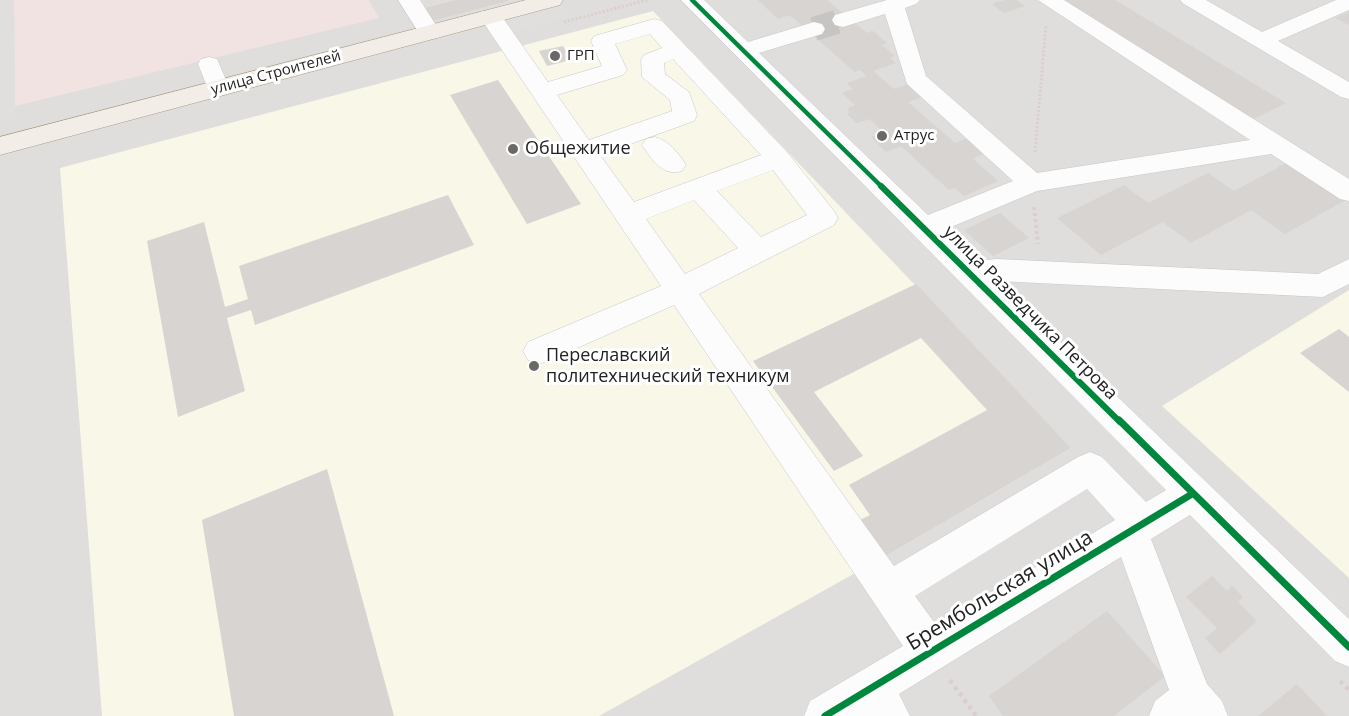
<!DOCTYPE html>
<html>
<head>
<meta charset="utf-8">
<style>
  body { margin:0 }
  canvas { display:block; background:#f0eeeb }
</style>
</head>
<body>
<canvas width="1349" height="716"></canvas>
<script>
const g = document.querySelector('canvas').getContext('2d');
g.lineJoin = 'round';
function fill(path, color) {
  g.fillStyle = color;
  g.fill(path, 'evenodd');
}
function trace(path, color, width, dash) {
  g.strokeStyle = color;
  g.lineWidth = width;
  g.lineCap = dash ? 'butt' : 'round';
  g.setLineDash(dash || []);
  g.stroke(path);
}
function label(font, color, halo, rows, align = 'center') {
  g.font = font + ' "Open Sans",sans-serif';
  g.lineWidth = 6;
  g.setLineDash([]);
  g.textBaseline = 'middle';
  g.strokeStyle = halo;
  g.fillStyle = color;
  for (const [text, x, y, turn = 0] of rows) {
    g.save();
    g.translate(x, y);
    g.rotate((+turn || 0) * Math.PI / 180);
    g.textAlign = isNaN(turn) ? turn : align;
    if (halo) g.strokeText(text, 0, 0);
    g.fillText(text, 0, 0);
    g.restore();
  }
}
fill(new Path2D(`
  M0,0H523L0,137Z
  M563,0H1349V716H0V148Z`), '#dfdedc');
fill(new Path2D(`
  M14,0H369L379,18L15,106Z`), '#f1e3e1');
fill(new Path2D(`
  M653,11L1071,448L884,557L599,716H102L60,168Z
  M1349,290V578L1162,406Z`), '#f8f7e8');
fill(new Path2D(`
  M0,0H14L15,117L0,121Z
  M559,0L571,16L507,33L495,15Z`), '#e0dfde');
fill(new Path2D(`
  M456,0H508V1L432,21L425,8Z
  M758,0H827L867,33L873,31L887,43L882,45L895,56L890,58L896,63L873,71L894,89L908,84L922,97L908,102L955,143L970,137L987,152L973,159L998,181L964,196L955,188L949,190L901,146L886,152L871,137L884,133L870,119L857,123L847,114L850,112L847,109L855,105L842,93L853,89L847,83L867,76L860,70L855,72L790,15L778,19Z
  M1005,0H1016L1025,6L1004,13L992,4Z
  M1060,0H1115L1286,103L1251,120Z
  M1349,12V25L1335,18Z
  M563,46L571,60L547,66L539,51Z
  M498,80L581,204L527,224L450,95Z
  M1292,160L1349,198L1285,234L1251,210L1191,243L1163,222L1101,255L1057,218L1124,185L1148,203L1208,173L1234,191Z
  M448,195L474,245L255,325L251,310L227,318L245,391L178,417L147,241L204,222L225,307L248,299L239,266Z
  M1000,213L1029,238L993,256L964,230Z
  M916,284L1071,448L884,557L858,521L870,515L849,485L987,410L921,338L814,392L863,456L834,471L753,361Z
  M1339,329L1349,337V392L1300,353Z
  M327,469L394,716H234L202,520Z
  M1212,576L1227,591L1232,586L1243,597L1238,602L1257,621L1220,654L1205,638L1217,628L1186,597Z
  M1107,611L1165,676L1114,716H1003L989,696Z
  M1297,684L1327,716H1258Z`), '#d7d4d2');
trace(new Path2D(`
  M814,29L843,20`), '#c7c5c3', 24, [24, 12]);
const minor = new Path2D(`
  M398,0H420L441,33L438,38H422Z
  M681,0H704L748,42L814,22L822,24L825,29L822,34L759,53L928,215L1013,181L907,84L885,14L843,27L835,25L832,20L835,15L887,0H920L916,4L905,8L926,76L1037,173L1250,140L1038,0H1064L1349,179V201L1340,199L1271,154L1037,191L944,230L976,261L997,259L1318,274L1349,259V284L1323,297L997,281L1349,619V667L1335,661L1190,515L1151,539L1207,684L1222,701L1228,716H1149L1155,701L1169,690L1121,557L899,694L910,716H804L810,701L903,646L674,305L550,360L539,364L528,360L523,351L528,342L661,286L479,16L482,11H498L548,82L602,66L591,41L594,36L654,19L662,21L787,152L834,211L838,218L834,225L699,294L894,566L1078,457L1090,452L1102,457L1146,502L1166,490ZM650,34L662,48L644,55L641,60L642,77L670,100L672,111L589,140L557,95L623,75L627,70L615,44ZM673,59L761,155L634,202L600,155L694,121L697,115L689,92L665,74L664,63ZM773,170L807,215L761,237L717,191ZM694,200L738,248L685,274L646,219ZM1087,489L1115,520L937,626L915,596Z
  M1180,0H1206L1262,32L1336,0H1349V10L1278,41L1349,82V99L1341,97L1184,4Z
  M209,57L217,59L230,89L226,94L218,96L210,94L198,64L201,59Z
  M655,137C668,140 679,153 686,165L682,171C663,177 652,160 642,145L646,139Z`);
const major = new Path2D(`
  M526,0H563L560,5L0,155V137Z`);
trace(minor, '#c9c8c7', 1);
trace(major, '#a79c86', 1);
trace(new Path2D(`
  M564,22L647,0
  M1035,152L1046,25`), '#dccecd', 3, [2, 2]);
trace(new Path2D(`
  M1034,207L1038,244`), '#dccecd', 4, [3, 3]);
trace(new Path2D(`
  M950,680L976,716
  M1340,681L1349,690`), '#dccecd', 4.5, [4, 4]);
fill(minor, '#fdfcfc');
fill(major, '#f3ede7');
trace(new Path2D(`
  M692,0L882,187`), '#00873e', 4.5);
trace(new Path2D(`
  M881,186L1120,422`), '#00873e', 6);
trace(new Path2D(`
  M1119,420L1349,647
  M825,716L1192,494`), '#00873e', 7);
for (const [x, y, r, color] of [
  [555,56,6,"#6a6968"],
  [882,136,6,"#6a6968"],
  [513,149,6,"#6a6968"],
  [534,366,6,"#6a6968"]
]) {
  const dot = new Path2D();
  dot.arc(x, y, r, 0, 2 * Math.PI);
  g.fillStyle = color;
  g.fill(dot);
  trace(dot, '#fff', 2);
}
label('15px', '#222', '#fff', [
  ["ГРП",567,56],
  ["Атрус",894,136]
], 'left');
label('15px', '#222', '#fff', [
  ["улица Строителей",276,73,-15]
]);
label('18px', '#222', '#fff', [
  ["Общежитие",525,149],
  ["Переславский",546,356],
  ["политехнический техникум",546,377]
], 'left');
label('18px', '#222', '#fff', [
  ["улица Разведчика Петрова",1030,313,45]
]);
label('21px', '#222', '#fff', [
  ["Брембольская улица",1000,591,-31]
]);
</script>
</body>
</html>
